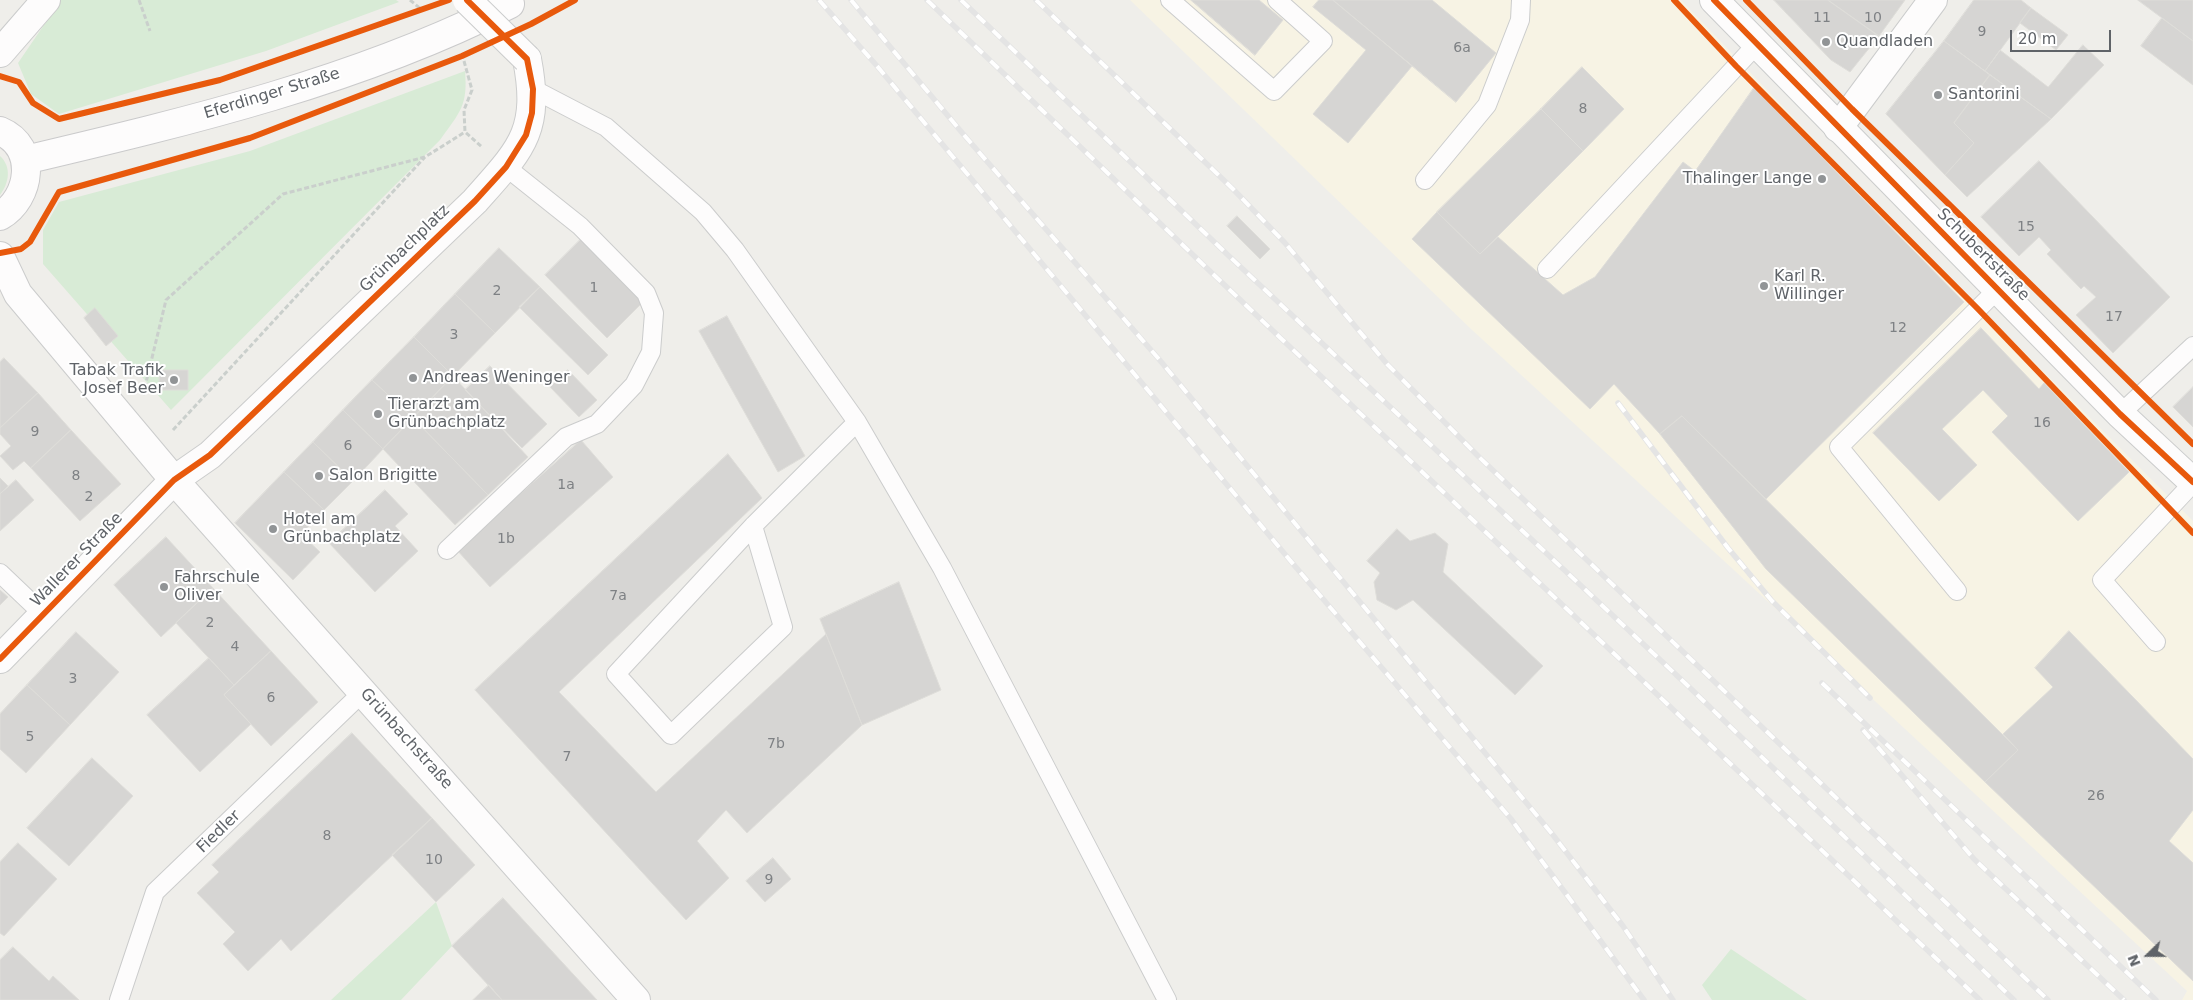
<!DOCTYPE html>
<html>
<head>
<meta charset="utf-8">
<style>
  body { margin:0 }
  #map { position:relative; width:2193px; height:1000px; overflow:hidden; background:#efeeea; font-family:"DejaVu Sans",sans-serif }
  canvas { display:block }
  .north { position:absolute; left:2123px; top:930px; width:50px; height:50px; -webkit-text-stroke:4px #fff; paint-order:stroke; rotate:248deg; font-size:14px; font-weight:700; line-height:20px; text-align:center; color:#5f6368 }
  .north::after { content:''; display:block; margin:auto; width:18px; height:22px; background:#5f6368; clip-path:polygon(50% 0,100% 100%,50% 72%,0 100%) }
  .scale { position:absolute; left:2010px; top:30px; width:101px; height:22px; box-sizing:border-box; border:2px solid #5f6368; border-top:0; padding-left:6px; font-size:15px; line-height:18px; white-space:nowrap; color:#5f6368; -webkit-text-stroke:4px #fff; paint-order:stroke }
</style>
</head>
<body>
<div id="map">
<canvas width="2193" height="1000"></canvas>
<div class="north">N</div>
<div class="scale">20 m</div>
</div>
<script>
const g = document.querySelector('canvas').getContext('2d');
g.lineJoin = 'round';
function fill(path, color) {
  g.fillStyle = color;
  g.fill(path, 'evenodd');
}
function trace(path, color, width, dash) {
  g.strokeStyle = color;
  g.lineWidth = width;
  g.lineCap = dash ? 'butt' : 'round';
  g.setLineDash(dash || []);
  g.stroke(path);
}
function label(font, color, halo, rows, align = 'center') {
  g.font = font + ' "DejaVu Sans",sans-serif';
  g.lineWidth = 4;
  g.setLineDash([]);
  g.textBaseline = 'middle';
  g.strokeStyle = halo;
  g.fillStyle = color;
  for (const [text, x, y, turn = 0] of rows) {
    g.save();
    g.translate(x, y);
    g.rotate((+turn || 0) * Math.PI / 180);
    g.textAlign = isNaN(turn) ? turn : align;
    if (halo) g.strokeText(text, 0, 0);
    g.fillText(text, 0, 0);
    g.restore();
  }
}
fill(new Path2D(`
  M1130,0H1681L1878,206L2193,521V1000H2182L2187,991L1735,571L1471,329Z`), '#f7f3e4');
fill(new Path2D(`
  M61,0H396L399,2L266,51L59,114L31,94L18,63Z
  M465,71C468,106 460,112 440,140L171,410L43,264V230L59,202L250,151Z
  M0,156C12,167 9,183 0,195Z
  M436,902L452,946L401,1000H331Z
  M1731,949L1807,1000H1712L1702,985Z`), '#d8ebd6');
const building = new Path2D(`
  M1191,0H1259L1283,20L1255,55Z
  M1319,0H1333L1412,66L1348,143L1313,114L1366,50L1313,7Z
  M1333,0H1432L1496,53L1456,102Z
  M1774,0H1828L1879,36L1850,72L1831,60Z
  M1828,0H1905L1879,36Z
  M1974,0H2021L2031,8L1985,71L1944,41Z
  M2138,0H2193V41L2162,18Z
  M2031,8L2068,35L2056,50L2020,23Z
  M2162,18L2193,41V85L2141,46Z
  M1944,41L1990,75L1954,123L1974,143L1945,175L1886,114Z
  M2083,45L2104,65L2051,119L1985,71L2000,50L2048,87Z
  M1582,67L1624,109L1583,151L1541,109Z
  M1990,75L2051,119L1967,197L1945,175L1974,143L1954,123Z
  M1754,88L1964,302L1766,499L1682,416L1660,434L1614,384L1590,409L1412,239L1437,212L1480,254L1498,237L1563,295L1595,277L1683,162L1695,171Z
  M1541,109L1583,151L1480,254L1437,212Z
  M2039,161L2170,297L2113,353L2076,315L2096,297L2084,286L2081,289L2047,254L2051,250L2039,237L2019,256L1981,217Z
  M1237,216L1270,249L1260,259L1227,226Z
  M581,239L643,302L607,338L545,275Z
  M499,248L540,287L495,333L455,294Z
  M540,287L608,355L588,375L519,307Z
  M455,294L495,333L453,376L414,337Z
  M95,308L118,336L106,346L84,318Z
  M727,316L805,456L778,472L699,331Z
  M1981,328L2039,389L2044,383L2129,472L2078,521L1992,432L2008,416L1983,390L1942,429L1977,465L1939,501L1873,433Z
  M414,337L453,376L413,418L372,380Z
  M4,358L38,393L0,428V362Z
  M490,366L547,424L522,448L465,390Z
  M159,370H188V390H160Z
  M568,370L597,400L579,417L550,387Z
  M453,376L528,457L488,495L413,418Z
  M372,380L413,418L383,449L343,410Z
  M2193,387V427L2173,407Z
  M38,393L71,430L31,468L24,461L13,470L0,456L11,446L0,434V428Z
  M343,410L383,449L353,481L313,442Z
  M1682,416L2018,750L1985,782L1766,569L1660,434Z
  M413,418L488,495L455,525L383,449Z
  M71,430L121,484L80,521L31,468Z
  M581,440L613,477L490,587L457,550Z
  M313,442L353,481L324,510L284,472Z
  M728,454L762,498L559,692L656,792L826,634L862,725L747,833L726,810L697,841L729,878L686,920L475,690Z
  M284,472L324,510L301,534L320,552L293,580L235,523Z
  M0,478L8,486L0,494Z
  M16,480L34,500L0,531V494Z
  M385,490L408,514L395,526L418,551L375,592L329,543Z
  M1397,529L1410,541L1435,533L1448,544L1443,572L1543,666L1515,695L1413,600L1396,610L1377,600L1374,582L1380,573L1367,561Z
  M166,537L213,588L161,637L114,585Z
  M899,582L941,690L862,725L820,619Z
  M213,588L271,651L234,685L176,623Z
  M0,590L8,597L0,605Z
  M2069,631L2193,759V810L2169,841L2193,863V981L1985,782L2018,750L2003,734L2053,687L2035,668Z
  M76,632L119,672L70,725L27,685Z
  M271,651L318,702L271,746L224,695Z
  M209,658L234,685L224,695L251,724L200,772L147,715Z
  M27,685L70,725L26,773L0,749V714Z
  M352,733L432,818L291,951L281,939L248,971L223,944L235,932L197,893L219,872L212,865Z
  M92,758L133,796L69,866L27,828Z
  M432,818L475,865L436,902L392,855Z
  M18,843L57,879L4,936L0,933V862Z
  M773,858L791,879L765,902L746,881Z
  M503,898L597,1000H502L452,946Z
  M13,947L49,981L53,976L79,1000H0V960Z
  M489,985L502,1000H473Z`);
fill(building, '#d6d5d3');
trace(building, '#deddd9', 1);
const service = new Path2D(`
  M1170,0L1274,91L1323,41L1277,0
  M533,89L606,127L703,212L735,250L857,422L942,568L1167,1000
  M1425,180L1487,105L1520,20L1521,0
  M1547,269L1757,44
  M2120,414L2193,346
  M753,526L783,627L671,735L616,674L753,526L857,422
  M447,550L566,437L597,424L634,385L651,352L654,313L646,293L580,226L506,167
  M0,573L43,614
  M1957,591L1839,447L1998,289
  M2156,642L2102,580L2193,483
  M119,1000L155,892L363,692`);
const minor = new Path2D(`
  M1838,128L1933,0
  M174,480L636,1000`);
const tertiary = new Path2D(`
  M1714,0L2120,414L2193,482
  M0,53L46,0
  M0,256L18,294L174,480
  M0,659L174,480L210,455L475,201C521,149 541,132 527,59`);
const secondary = new Path2D(`
  M0,131C38,147 31,198 0,216
  M25,160C190,121 358,81 510,4`);
trace(service, '#cbcccc', 20);
trace(minor, '#cbcccc', 30);
trace(tertiary, '#cbcccc', 30);
trace(secondary, '#cacacb', 30);
trace(new Path2D(`
  M139,0L150,31
  M410,0L422,10
  M464,61L472,90L464,110L465,132L482,147
  M143,395L166,300L283,194L425,157L465,132
  M173,430L425,157`), '#cacfcc', 3, [5, 2.5]);
trace(service, '#fdfcfc', 18);
trace(minor, '#fdfcfc', 28);
trace(tertiary, '#fdfcfc', 28);
trace(secondary, '#fdfcfc', 28);
const rail = new Path2D(`
  M819,0L877,66L1294,565L1511,819L1644,1000
  M851,0L964,135L1158,358L1553,835L1623,926L1673,1000
  M927,0L1214,275L1980,1000
  M961,0L1230,257L1686,684L2014,1000
  M1036,0L1233,189L1285,243L1387,364L1479,457L2048,1000
  M1618,403L1728,548L1772,601L1870,698
  M1822,683L2156,1000
  M1863,730L1974,859L2124,1000`);
trace(rail, '#e4e4e4', 5.5);
trace(rail, '#fff', 4, [11]);
const tertiaryBridge = new Path2D(`
  M467,0L527,59`);
trace(tertiaryBridge, '#cbcccc', 30, []);
trace(tertiaryBridge, '#fdfcfc', 28);
trace(new Path2D(`
  M1674,0L1736,66L1978,309L2193,533
  M1714,0L2120,414L2193,482
  M1746,0L1852,109L2193,444
  M0,76L19,82L33,103L59,119L220,80L449,0
  M0,253L21,249L30,242L59,192L250,138L462,56L531,24L575,0
  M0,659L174,480L210,455L475,201L506,167L526,135L532,113L533,89L527,59L467,0`), '#e8590c', 6);
for (const [x, y, r, color] of [
  [1826,42,5,"#919496"],
  [1938,95,5,"#919496"],
  [1822,179,5,"#919496"],
  [1764,286,5,"#919496"],
  [413,378,5,"#919496"],
  [174,380,5,"#919496"],
  [378,414,5,"#919496"],
  [319,476,5,"#919496"],
  [273,529,5,"#919496"],
  [164,587,5,"#919496"]
]) {
  const dot = new Path2D();
  dot.arc(x, y, r, 0, 2 * Math.PI);
  g.fillStyle = color;
  g.fill(dot);
  trace(dot, '#fff', 2);
}
label('14px', '#7e8184', null, [
  ["11",1822,18],
  ["10",1873,18],
  ["9",1982,32],
  ["6a",1462,48],
  ["8",1583,109],
  ["15",2026,227],
  ["1",594,288],
  ["2",497,291],
  ["17",2114,317],
  ["12",1898,328],
  ["3",454,335],
  ["16",2042,423],
  ["9",35,432],
  ["6",348,446],
  ["8",76,476],
  ["1a",566,485],
  ["2",89,497],
  ["1b",506,539],
  ["7a",618,596],
  ["2",210,623],
  ["4",235,647],
  ["3",73,679],
  ["6",271,698],
  ["5",30,737],
  ["7b",776,744],
  ["7",567,757],
  ["26",2096,796],
  ["8",327,836],
  ["10",434,860],
  ["9",769,880]
]);
label('16px', '#5f6368', '#fff', [
  ["Quandladen",1836,42],
  ["Santorini",1948,95],
  ["Thalinger Lange",1812,179,"right"],
  ["Karl R.",1774,277],
  ["Willinger",1774,295],
  ["Tabak Trafik",164,371,"right"],
  ["Josef Beer",164,389,"right"],
  ["Andreas Weninger",423,378],
  ["Tierarzt am",388,405],
  ["Grünbachplatz",388,423],
  ["Salon Brigitte",329,476],
  ["Hotel am",283,520],
  ["Grünbachplatz",283,538],
  ["Fahrschule",174,578],
  ["Oliver",174,596]
], 'left');
label('16px', '#5f6368', '#fff', [
  ["Eferdinger Straße",272,94,-17],
  ["Grünbachplatz",405,249,-44],
  ["Schubertstraße",1983,255,45],
  ["Wallerer Straße",77,560,-46],
  ["Grünbachstraße",406,739,48],
  ["Fiedler",219,832,-44]
]);
</script>
</body>
</html>
